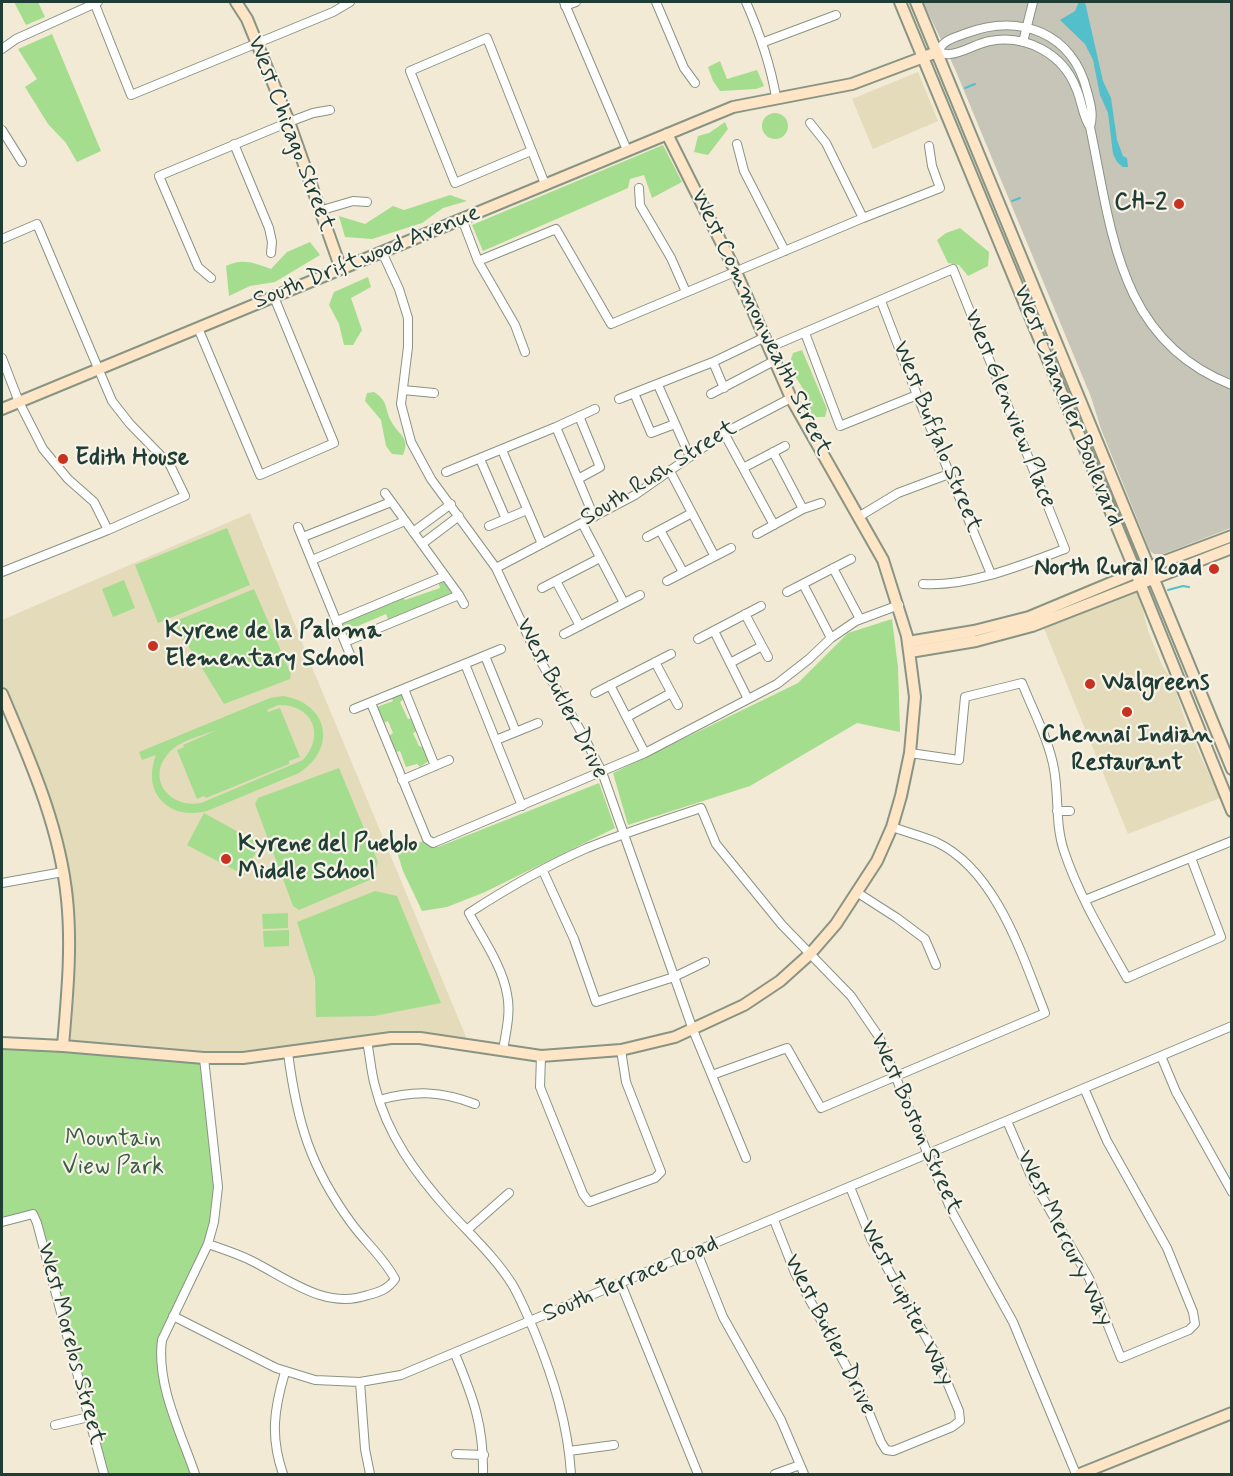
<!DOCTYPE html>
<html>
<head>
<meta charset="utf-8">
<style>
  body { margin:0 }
  #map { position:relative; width:1233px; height:1476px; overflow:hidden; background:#f2ead4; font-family:Mynerve,sans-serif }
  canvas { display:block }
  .frame { position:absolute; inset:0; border:3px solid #1f3d34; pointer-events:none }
</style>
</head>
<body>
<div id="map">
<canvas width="1233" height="1476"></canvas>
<div class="frame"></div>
</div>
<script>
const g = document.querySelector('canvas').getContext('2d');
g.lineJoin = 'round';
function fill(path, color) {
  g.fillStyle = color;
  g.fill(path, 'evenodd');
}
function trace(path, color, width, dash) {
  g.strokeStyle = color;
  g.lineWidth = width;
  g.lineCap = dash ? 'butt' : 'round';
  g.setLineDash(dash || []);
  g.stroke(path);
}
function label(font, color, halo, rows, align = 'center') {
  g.font = font + ' Mynerve,sans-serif';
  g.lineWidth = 4.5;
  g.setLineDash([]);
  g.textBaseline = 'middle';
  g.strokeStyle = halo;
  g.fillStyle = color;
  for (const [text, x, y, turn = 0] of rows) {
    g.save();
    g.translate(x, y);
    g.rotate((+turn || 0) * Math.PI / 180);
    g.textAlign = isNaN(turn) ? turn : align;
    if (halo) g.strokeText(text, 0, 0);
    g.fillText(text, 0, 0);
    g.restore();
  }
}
fill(new Path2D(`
  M918,72L938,121L873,149L852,99Z
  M250,513L314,672L469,1044L420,1038L243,1058L63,1046L70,940L49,811L2,694V620Z
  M1132,591L1136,592L1140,598L1148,631L1162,665L1173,682L1187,726L1220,798L1128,834L1043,626Z`), '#e3dbba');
fill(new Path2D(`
  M923,2H1231V528L1163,554H1154L1150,551L1101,429L1091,397L955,69Z`), '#c6c5b8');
fill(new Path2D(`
  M14,2H38L45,17L26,25Z
  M52,34L101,151L77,162L66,143L48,124L25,87L37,79L18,49Z
  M720,61L727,79L757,70L764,86L756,89L720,91L713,81L708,67Z
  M762 126a13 13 0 1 1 26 0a13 13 0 1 1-26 0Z
  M725,122L728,129L708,155L694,152L698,136L709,133Z
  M663,145L682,182L652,198L644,175L630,179L628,188L483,251L472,225Z
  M450,195L467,201L443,208L422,223L372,239L345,237L339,216L365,224L393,206L404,210Z
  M960,228L989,252L988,266L968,276L959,265L948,263L937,240L946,233Z
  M310,242L320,255L275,282L250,286L229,296L226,266C243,258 254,263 271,269L287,252Z
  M368,277L371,287L351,298L362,330L353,345H344L339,324L329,305L334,292Z
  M802,350L827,409L825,417H812C809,399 802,382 788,369L793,353Z
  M374,392C389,402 384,407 391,421C398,435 411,437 403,455L392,454L386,446L381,420L365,401L367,393Z
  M227,528L250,585L158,623L135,565Z
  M124,580L135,608L113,617L102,589Z
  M443,581L449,585L451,594L388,619L386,614L344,632L343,619L402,596L405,600L440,588L438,582Z
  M254,589L291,674L290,679L224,704L176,626L178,620Z
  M892,619L898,667L900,732L857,723L750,786L628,825L613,773L798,683L848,633Z
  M398,693L404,696V699L400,702L408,719L413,718L417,731L413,733L419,746L425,748L430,760L420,767L417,764L406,767L400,751L394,752L389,736L393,733L388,721L383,723L377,707L393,701L391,696Z
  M283,696C328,703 338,748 299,773L207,811C169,821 141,793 156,755L142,760L139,752L270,698ZM278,705C312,704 326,734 303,760L201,803C172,809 146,781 167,755C177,741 201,736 217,730L183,745L184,747L177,750L197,799L204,796L206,798L289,764V761L300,757L280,708L268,712L267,710Z
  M339,768L378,862L372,879L299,910L293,906L255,804L258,798Z
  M599,783L615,828L485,892L447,907L422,911L403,871L397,852L423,841L438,847Z
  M204,813L260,844L244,875L187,845Z
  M375,891L397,896L441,1003L374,1016L316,1017L315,978L297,922Z
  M288,913V928L263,929L262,914Z
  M289,930V946L264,947L263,931Z
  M2,1043L204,1058L218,1187L214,1222L162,1340L160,1370L195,1474H104L32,1214L2,1222Z`), '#a5dd8e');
fill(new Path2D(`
  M1078,2H1085L1103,81L1111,98L1117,140L1123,156L1127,158L1128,167H1123L1117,162L1113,154L1108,113L1100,95L1093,60L1085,44L1060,20L1075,11L1078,4Z`), '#52bfcb');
trace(new Path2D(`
  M965,88L975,84
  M1012,201L1020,198
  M1168,590L1183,586L1189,587`), '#52bfcb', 2);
const street = new Path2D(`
  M94,2L131,95L333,12L350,2
  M564,2L627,150
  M656,2L684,68L695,83
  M746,2C760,34 770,62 776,97
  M565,6L576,2
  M764,42L836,15
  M1023,42L1033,2
  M2,49L16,39L98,2
  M810,123L826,143L863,218
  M1090,127C1094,114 1090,103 1087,91C1073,33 1020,13 967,33C953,38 945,39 937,52C941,53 946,55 950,54C963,53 977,43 990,41C1026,34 1063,54 1076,88C1082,101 1082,115 1090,127C1112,231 1118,341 1232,385
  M2,130L22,162
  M234,144L269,228L272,242L271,253
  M737,144L744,171L785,251
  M531,151L455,183L410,71L487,38L545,184
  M639,188L640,205L671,258L686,292
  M319,211L353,201L367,202
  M462,219L478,261L515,325L525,352
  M2,239L37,224L112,401L130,424L170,465L185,496L108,530L2,572
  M382,252L399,289L408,318V347L401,404L411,442L431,479L496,568L537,655L583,735L602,772L693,1030L746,1158
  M478,261L556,229L611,324L863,218L940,188L932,166L929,146
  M211,278L198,267L159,176L289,122L313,113L330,110
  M881,301L917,395L991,574
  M198,328L260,475L334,443L274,297
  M805,333L840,426L917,395
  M768,348L953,269L1065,549C1022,565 969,587 923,584
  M2,358L19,402L43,449L68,479L94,502L108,530
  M713,362L724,388
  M658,385L690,457
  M403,390L434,393
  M634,393L651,433L675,424
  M711,394L774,361
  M619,399L713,362L763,338
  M556,427L594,517
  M724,433L774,525
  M502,450L542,544
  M773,452L803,509
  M480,459L506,519
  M743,468L785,446
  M670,471L714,555
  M446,472L556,427L595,409
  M578,479L600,467L579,416
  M385,493L459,595L464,604
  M860,516L898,493L949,474
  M582,523L624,603
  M489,526L527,510
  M298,527L351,657
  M660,530L683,572
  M413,532L451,504
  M757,534L803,509L821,503
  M303,537L391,502
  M647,537L692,513
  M422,544L459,516
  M312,560L405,521
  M496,568L635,495L724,433L791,398
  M833,568L860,619
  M556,581L580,626
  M667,581L731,548
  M803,584L831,638
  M542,588L600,558
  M787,592L851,559
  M745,614L768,657
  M337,621L445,576
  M714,631L748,699
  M564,634L640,595
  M698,639L761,606
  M345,642L459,595
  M485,656L516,732
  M655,662L678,705
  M730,663L762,646
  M465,664L522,806
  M610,685L645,753
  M404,689L435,766
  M595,693L671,654
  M371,703L427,839L433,843L645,753L777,684L809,659L831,638L856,621L899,605
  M354,709L501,649
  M627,717L671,693
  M496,740L538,723
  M910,753L959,760L965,697L1022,683C1033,711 1049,740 1054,769C1059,796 1055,824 1064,851C1079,896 1104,937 1127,978L1221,937L1191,858
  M402,780L449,760
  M1057,811H1070
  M543,871L574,939L596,1002L674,977L705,962
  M2,883L63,872
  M858,893L897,918L925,939L936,965
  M1085,900L1232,841
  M367,1041C370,1056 371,1072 375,1086C387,1135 416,1174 449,1211C470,1234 495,1257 512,1284C521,1299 528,1317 535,1333C554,1380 568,1425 571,1474
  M503,1050C506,1032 511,1012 507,994C502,965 482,938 469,913C506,889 546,866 587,848C624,833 662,821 701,808L716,844L782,925L851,996L879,1037L952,1212L1013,1322L1076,1474
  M541,1056L540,1087L583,1194L589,1202L655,1178L661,1172L626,1082L621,1050
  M1161,1056L1176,1092L1232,1192
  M712,1075L787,1048L821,1108L1045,1013C1022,955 996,870 936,842C922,836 906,832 892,827
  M379,1100C415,1090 441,1091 475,1104
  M1007,1121L1033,1181L1089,1278L1121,1358L1189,1330L1195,1324L1193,1312L1167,1248L1107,1141L1084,1088
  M774,1220L795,1273L861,1393L881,1442L886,1450L893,1451L952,1427L960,1421L959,1411L935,1353L871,1239L850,1187
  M2,1222L33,1214L37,1223L104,1474
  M467,1230L509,1193
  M208,1244C222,1249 238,1254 252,1261C288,1279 325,1310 368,1295C380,1292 388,1289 395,1279C384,1258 366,1243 352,1224C310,1167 297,1122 288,1053
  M697,1252L723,1317L781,1420L804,1474
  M621,1284L698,1474
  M173,1316L276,1368L315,1380L360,1382L401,1375L1232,1026
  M455,1354C473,1397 484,1426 483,1474
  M360,1382L365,1449L370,1474
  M55,1425L89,1417
  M569,1451L614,1445
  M456,1454L484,1455
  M195,1474C181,1433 156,1384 162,1340L208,1244L214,1222L218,1187L204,1058
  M283,1474C270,1437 274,1409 285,1372
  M775,1474L800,1465`);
const secondary = new Path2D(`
  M236,2L247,19L289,122L341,269
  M900,2L1132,563L1232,811
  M916,2L1232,769
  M2,409L733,107L852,84L937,52
  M908,642L974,631L1029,617L1149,567L1232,536
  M910,652L976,641L1032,626L1232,548
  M2,694C30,760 60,827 67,899C72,948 67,997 63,1046
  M2,1043L63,1046L204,1058H243L391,1038H420L541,1056L621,1050L675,1037L744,1005L780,981L810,954L836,924L877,861L892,827L901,796L910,753L915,697L907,636L883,560L791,398L736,272L667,134
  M1080,1474L1232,1413`);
trace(street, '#889484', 10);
trace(secondary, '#889484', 14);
trace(street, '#fff', 8);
trace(secondary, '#fde5c5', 10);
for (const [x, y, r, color] of [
  [1179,204,6,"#c8321e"],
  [63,459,6,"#c8321e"],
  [1214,569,6,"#c8321e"],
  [153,646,6,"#c8321e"],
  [1090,684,6,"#c8321e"],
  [1127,712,6,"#c8321e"],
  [226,859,6,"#c8321e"]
]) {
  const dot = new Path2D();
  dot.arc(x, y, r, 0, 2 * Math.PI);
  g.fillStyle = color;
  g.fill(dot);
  trace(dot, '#f7f3e8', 2);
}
label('24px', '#1f3d34', '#f7f3e8', [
  ["West Chicago Street",290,134,69],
  ["South Driftwood Avenue",367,258,-22],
  ["West Commonwealth Street",760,323,64],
  ["West Chandler Boulevard",1067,406,68],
  ["West Glenview Place",1009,409,68],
  ["West Buffalo Street",936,437,68],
  ["South Rush Street",659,474,-32],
  ["West Butler Drive",561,699,63],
  ["West Boston Street",915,1124,66],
  ["West Mercury Way",1064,1239,64],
  ["South Terrace Road",631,1280,-23],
  ["West Jupiter Way",906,1304,63],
  ["West Butler Drive",829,1335,63],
  ["West Morelos Street",70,1344,75]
]);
label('bold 24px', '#1f3d34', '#f7f3e8', [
  ["CH-2",1167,204,"right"],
  ["Edith House",75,459],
  ["North Rural Road",1202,569,"right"],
  ["Kyrene de la Paloma",165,632],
  ["Elementary School",165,660],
  ["Walgreens",1102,684],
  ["Chennai Indian",1127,736,"center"],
  ["Restaurant",1127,764,"center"],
  ["Kyrene del Pueblo",238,845],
  ["Middle School",238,873]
], 'left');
label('24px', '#3a5d46', '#f7f3e8', [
  ["Mountain",113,1140],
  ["View Park",113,1168]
]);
</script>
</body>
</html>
